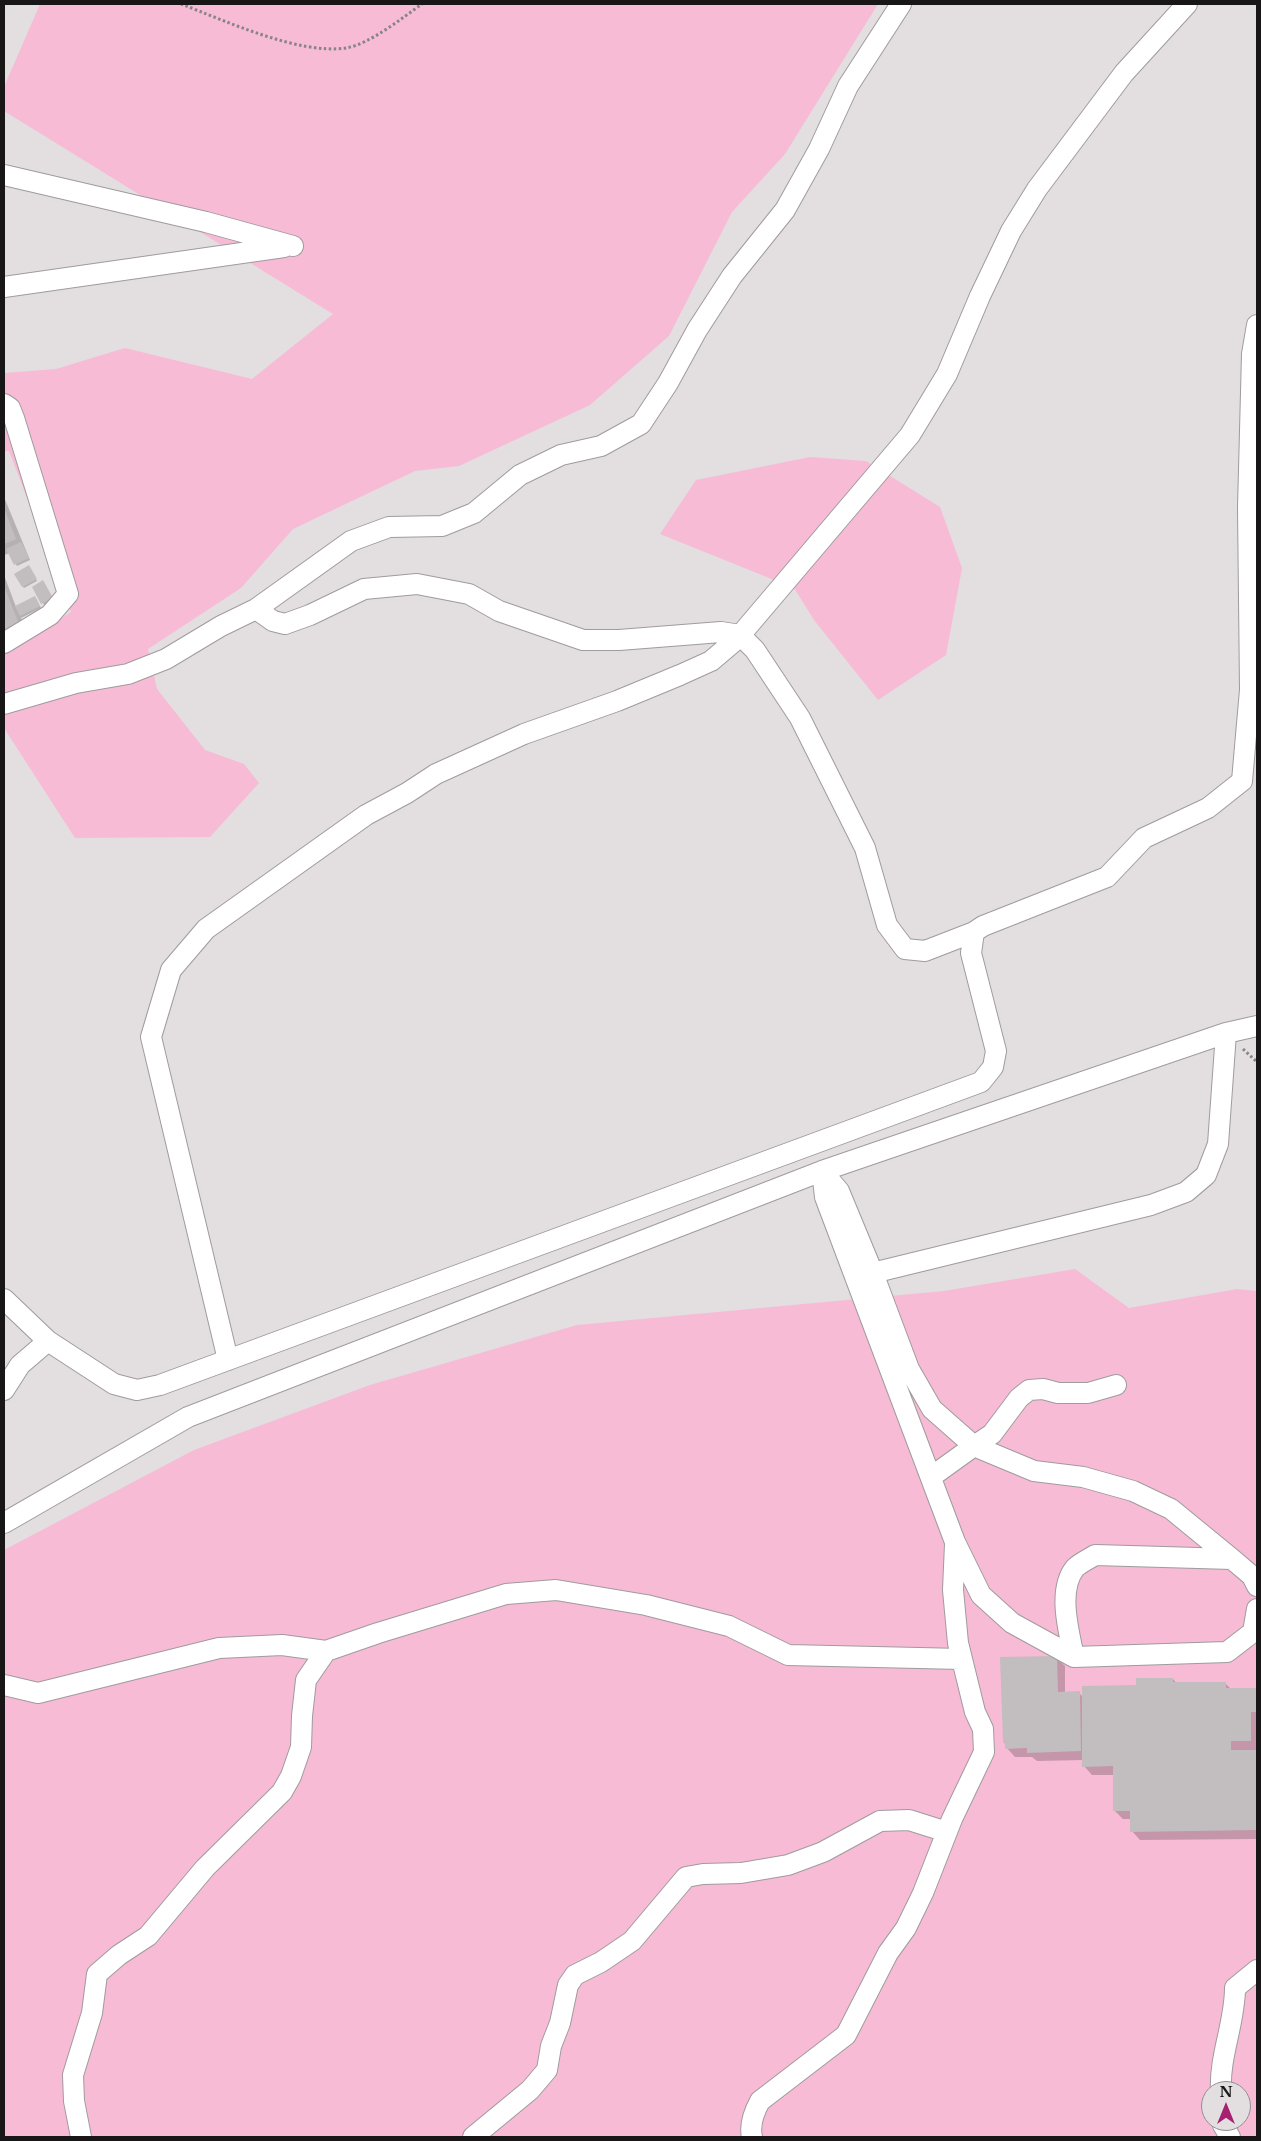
<!DOCTYPE html>
<html>
<head>
<meta charset="utf-8">
<style>
  body { margin:0 }
  #map { position:relative; width:1261px; height:2141px; overflow:hidden; background:#e3dee0; font-family:"Libre Baskerville",serif }
  canvas { display:block }
  .frame { position:absolute; inset:0; border:5px solid #181617; pointer-events:none }
  .north { position:absolute; left:1201px; top:2081px; width:50px; height:50px; box-sizing:border-box; background:#e3dee0; border:1px solid #928e90; border-radius:50%; rotate:0deg; font-size:14px; font-weight:700; line-height:20px; text-align:center; color:#181617 }
  .north::after { content:''; display:block; margin:auto; width:18px; height:22px; background:#a6226f; clip-path:polygon(50% 0,100% 100%,50% 72%,0 100%) }
</style>
</head>
<body>
<div id="map">
<canvas width="1261" height="2141"></canvas>
<div class="frame"></div>
<div class="north">N</div>
</div>
<script>
const g = document.querySelector('canvas').getContext('2d');
g.lineJoin = 'round';
function fill(path, color) {
  g.fillStyle = color;
  g.fill(path, 'evenodd');
}
function trace(path, color, width, dash) {
  g.strokeStyle = color;
  g.lineWidth = width;
  g.lineCap = dash ? 'butt' : 'round';
  g.setLineDash(dash || []);
  g.stroke(path);
}
fill(new Path2D(`
  M40,4H878L785,154L732,212L669,336L590,405L459,466L415,471L293,529L241,588L148,649L157,689L205,750L244,764L259,783L210,837L75,838L4,728V655L71,612L9,451H4V373L56,369L125,348L252,379L333,314L4,111V87Z
  M810,457L866,461L940,507L962,568L946,655L878,700L814,620L794,588L660,534L696,480Z
  M1075,1269L1129,1308L1237,1289L1257,1291V2137H4V1550L194,1450L370,1385L577,1325L944,1291ZM1211,2091H1241V2121H1211Z`), '#f7bbd5');
fill(new Path2D(`
  M4,497L30,560L17,566L10,553L4,555Z
  M30,569L37,581L24,588L23,587Z
  M4,575L16,607L36,599L41,608L21,618L26,632L4,641Z
  M33,587L54,600L44,605Z
  M1056,1657L1065,1666V1693H1079L1083,1697L1173,1679L1177,1684L1225,1683L1231,1689H1257V1839L1140,1840L1132,1831V1819H1123L1114,1810V1775H1092L1084,1766V1760L1037,1761L1032,1757H1015L1007,1748L1004,1742Z`), '#0003');
fill(new Path2D(`
  M4,508L16,539L4,544Z
  M21,542L29,558L14,565L6,549Z
  M29,565L37,579L22,587L14,574Z
  M43,580L53,598L41,604L32,587Z
  M4,586L19,624L4,629Z
  M35,596L40,606L20,616L15,606Z
  M1057,1656L1058,1692L1080,1691L1081,1751L1027,1753V1748L1005,1749V1742H1003L1000,1657Z
  M1136,1678H1173V1682H1226V1688H1257V1712H1251V1741H1231V1750H1257V1830L1130,1832V1811H1113V1766L1082,1767V1686L1136,1685Z`), '#c2bdbf');
const minor = new Path2D(`
  M4,175L206,222L293,246
  M4,287L284,247
  M4,404L10,408L14,418L68,594L50,615L4,643
  M256,609L273,621L285,624L310,615L364,589L417,584L469,594L499,611L583,640H619L721,632L740,635L755,650L800,718L865,848L887,925L905,949L925,951L974,932
  M4,704L76,683L128,674L166,659L221,626L256,609L351,541L389,527L442,526L474,513L520,475L561,455L601,446L641,424L668,383L697,330L732,276L785,210L819,149L848,86L901,4
  M822,1171L825,1197L955,1542L981,1595L1012,1623L1074,1657L1227,1652L1253,1632L1257,1609
  M822,1171L839,1191L873,1273L909,1369L932,1409L974,1446L992,1434L1019,1398L1029,1390L1043,1389L1058,1393H1088L1116,1385
  M856,1277L1151,1205L1186,1192L1206,1175L1218,1144L1226,1033
  M4,1299L48,1341L114,1384L137,1390L160,1385L981,1082L993,1067L996,1051L971,953L974,932L983,926L1107,877L1144,838L1208,808L1242,781L1250,690L1248,508L1252,354L1257,325
  M228,1360L151,1037L171,970L206,929L366,815L407,793L436,774L524,734L617,701L680,675L711,661L737,639L910,435L947,374L980,296L1011,231L1037,189L1124,73L1187,4
  M4,1390L20,1365L48,1341
  M931,1477L974,1446L1034,1471L1083,1477L1133,1491L1171,1509L1232,1559L1252,1576L1257,1586
  M4,1523L188,1417L822,1171L1226,1033L1257,1026
  M1074,1657C1069,1632 1057,1590 1075,1568C1080,1563 1089,1559 1095,1555L1232,1559
  M4,1685L38,1693L219,1648L282,1645L326,1651
  M1221,2091C1219,2056 1235,2023 1235,1988L1257,1970
  M1223,2121V2125L1230,2137
  M81,2137L74,2101L73,2075L92,2013L97,1974L119,1955L148,1936L205,1868L282,1792L291,1776L301,1747L302,1716L306,1680L326,1651L378,1633L506,1594L556,1590L646,1605L729,1626L788,1655L962,1659
  M473,2137L530,2090L547,2070L551,2046L560,2023L568,1985L575,1975L601,1962L632,1941L686,1877L703,1874L741,1873L788,1865L823,1852L880,1821L909,1820L947,1832
  M752,2137C749,2124 754,2112 760,2101L846,2035L888,1953L906,1928L923,1893L952,1819L984,1752L983,1729L975,1712L958,1643L953,1590L955,1544`);
trace(minor, '#a09b9d', 22);
trace(new Path2D(`
  M181,4C226,21 299,55 346,48C370,44 402,18 422,4
  M1243,1049L1257,1062`), '#878485', 3, [2.5, 2.5]);
trace(minor, '#fff', 20);
</script>
</body>
</html>
